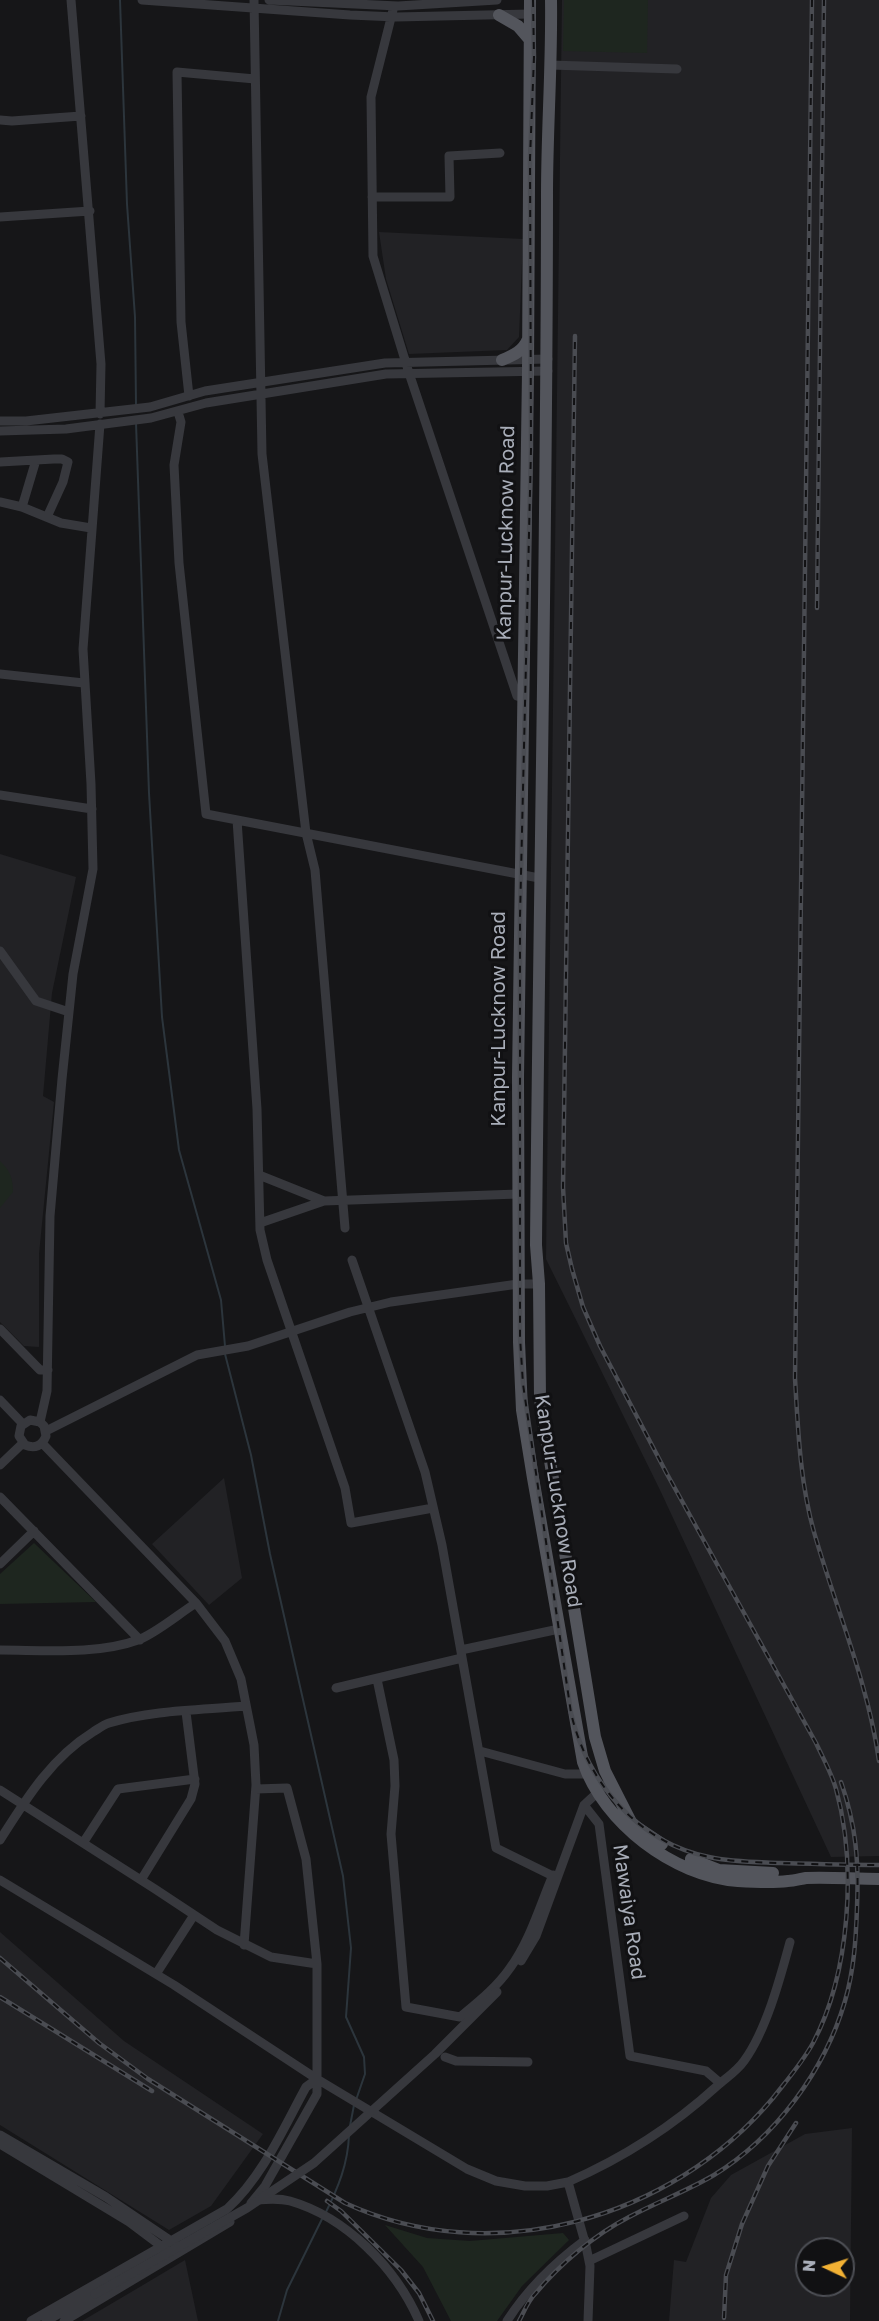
<!DOCTYPE html>
<html>
<head>
<meta charset="utf-8">
<style>
  body { margin:0 }
  #map { position:relative; width:879px; height:2321px; overflow:hidden; background:#161618; font-family:"Golos Text",sans-serif }
  canvas { display:block }
  .north { position:absolute; left:795px; top:2237px; width:60px; height:60px; box-sizing:border-box; background:#111113; border:2px solid #4d4f55; border-radius:50%; rotate:274deg; font-size:16px; font-weight:700; line-height:24px; text-align:center; color:#a8adb8 }
  .north::after { content:''; display:block; margin:auto; width:21px; height:27px; background:#f2b134; clip-path:polygon(50% 0,100% 100%,50% 72%,0 100%) }
</style>
</head>
<body>
<div id="map">
<canvas width="879" height="2321"></canvas>
<div class="north">N</div>
</div>
<script>
const g = document.querySelector('canvas').getContext('2d');
g.lineJoin = 'round';
function fill(path, color) {
  g.fillStyle = color;
  g.fill(path, 'evenodd');
}
function trace(path, color, width, dash) {
  g.strokeStyle = color;
  g.lineWidth = width;
  g.lineCap = dash ? 'butt' : 'round';
  g.setLineDash(dash || []);
  g.stroke(path);
}
function label(font, color, halo, rows, align = 'center') {
  g.font = font + ' "Golos Text",sans-serif';
  g.lineWidth = 6;
  g.setLineDash([]);
  g.textBaseline = 'middle';
  g.strokeStyle = halo;
  g.fillStyle = color;
  for (const [text, x, y, turn = 0] of rows) {
    g.save();
    g.translate(x, y);
    g.rotate((+turn || 0) * Math.PI / 180);
    g.textAlign = isNaN(turn) ? turn : align;
    if (halo) g.strokeText(text, 0, 0);
    g.fillText(text, 0, 0);
    g.restore();
  }
}
fill(new Path2D(`
  M562,0H879V1856L831,1857L660,1490L546,1259Z
  M379,232L523,239L519,337L507,350L409,354L386,279Z
  M0,854L76,877L52,993L43,1096L54,1102L39,1254V1347L24,1346L0,1322Z
  M224,1478L242,1578L209,1605L152,1544Z
  M0,1932L124,2041L263,2134L211,2206L169,2230L0,2125Z
  M852,2128L850,2321H669L674,2260L686,2262L711,2198L731,2175L805,2134ZM807,2249H843V2285H807Z
  M185,2260L198,2321H82L138,2288Z`), '#222225');
fill(new Path2D(`
  M564,0H648L647,53L563,51Z
  M0,1161C10,1170 13,1179 13,1192L0,1208Z
  M34,1543L96,1602L0,1604V1574Z
  M385,2225L427,2238L470,2241L563,2233L569,2240L522,2286L497,2321H451L423,2267Z`), '#1e261f');
trace(new Path2D(`
  M120,0L127,204L135,317L136,405
  M136,423L149,793L162,1017L179,1150L221,1300L225,1346
  M225,1354L251,1455L270,1554L343,1876L351,1948L346,2017L364,2057L365,2074L356,2100
  M350,2126L354,2105
  M325,2214C338,2188 348,2164 349,2135
  M278,2321L287,2290L322,2219`), '#2c353c', 2);
trace(new Path2D(`
  M71,0L101,364L100,414
  M142,0L350,15L396,17L530,14
  M254,0L262,454L306,833L315,870L345,1228
  M269,0L398,6L497,0
  M394,6L371,97L373,256L409,373L517,696L522,697
  M550,65L677,69
  M0,120L12,121L81,116
  M372,197H450L449,156L500,153
  M0,217L90,211
  M189,396L181,322L177,72L255,79
  M178,412L181,422L174,465L179,563L206,814L539,878
  M0,421H26L150,407L205,391L385,363L548,359
  M0,431L66,429L151,418L206,403L386,374L548,371
  M0,462L54,459H62L68,462L63,482L47,517
  M0,502L22,507L61,523L91,528
  M22,507L36,460
  M0,674L84,683
  M0,795L92,809
  M237,820L257,1109L260,1230L267,1260L345,1488L351,1523L433,1508
  M0,951L36,1001L69,1012
  M259,1175L324,1201
  M260,1223L324,1201L518,1194
  M352,1260L425,1472L442,1545L496,1848L557,1878
  M0,1329L40,1370H48
  M0,1400L23,1424
  M40,1422L30,1420L21,1426L19,1436L25,1445C35,1449 42,1446 46,1436L44,1426L40,1422L47,1391L50,1216L62,1079L73,974L93,869L91,784L83,649L100,424
  M46,1431L197,1355L248,1346L350,1312L391,1302L518,1284H539
  M42,1443L196,1603L225,1641L241,1679L254,1745L256,1785L244,1945
  M0,1465L23,1443
  M0,1497L140,1640
  M0,1564L34,1531
  M0,1650C43,1650 97,1655 138,1640C155,1634 180,1613 196,1603
  M461,1650L559,1629
  M377,1679L394,1760L395,1786L391,1834L406,2007L460,2017C478,2002 497,1987 510,1968C530,1941 540,1905 553,1875
  M336,1688L462,1658
  M480,1751L565,1774H588
  M0,1790L155,1889L217,1930L271,1957L317,1964
  M584,1805L599,1824L630,2056L706,2071L720,2083
  M0,1840C26,1799 51,1758 93,1732C98,1729 103,1725 109,1723C151,1710 202,1710 246,1706
  M83,1843L118,1789L195,1779
  M0,1880L174,1985L317,2079L467,2169L496,2181L525,2186H547L568,2182L586,2246L590,2266L588,2321
  M141,1880L191,1799L195,1784L186,1712
  M521,1961L536,1936L584,1805L610,1781
  M156,1974L194,1915
  M445,2057L456,2061L528,2062
  M0,2135L106,2197L174,2243
  M0,2144L129,2222L165,2249
  M568,2182C623,2158 672,2127 717,2086C726,2078 737,2071 744,2061C766,2031 780,1979 790,1942
  M257,2200C268,2199 279,2198 290,2201C346,2217 396,2268 419,2321
  M251,2203L265,2186L317,2094V1964L306,1859L287,1788L256,1789
  M589,2261L684,2216
  M31,2321L227,2209C263,2176 283,2129 306,2087L317,2079
  M46,2321L95,2294
  M64,2321L230,2222
  M507,2321C528,2288 554,2263 585,2240`), '#37383d', 9);
trace(new Path2D(`
  M530,0L528,371L518,1077L519,1342L522,1410L533,1478L583,1762C604,1823 673,1876 738,1881C754,1882 772,1883 788,1881C794,1881 800,1879 806,1878C830,1877 855,1879 879,1879
  M551,0C552,65 547,129 547,194C547,544 539,895 536,1245L539,1284L540,1399L595,1737L605,1771L632,1824L662,1844
  M499,15L518,26L530,40
  M502,360C514,355 523,351 528,339
  M691,1859L719,1870L773,1873`), '#53555c', 12);
const rail = new Path2D(`
  M533,0L534,57L530,158L531,449L520,917V1337L523,1384L571,1713C587,1782 637,1842 709,1857C732,1862 755,1862 778,1863C812,1864 845,1865 879,1865
  M812,0L795,1378C798,1430 800,1482 814,1532C836,1609 868,1682 879,1761
  M817,608L824,0
  M0,1958L99,2043L148,2079L345,2203C492,2271 672,2219 773,2098C787,2080 802,2063 813,2043C850,1973 857,1865 836,1789C832,1774 823,1758 816,1743L667,1474L600,1346L583,1307L572,1269L566,1243L563,1187L575,336
  M0,1997L152,2091
  M327,2201L341,2211L401,2270L419,2293L433,2321
  M724,2318L726,2275L742,2224L768,2166L796,2123
  M519,2321C524,2312 528,2301 535,2294C560,2264 594,2235 629,2217C657,2202 687,2191 714,2175C776,2137 825,2070 845,2001C854,1970 856,1939 857,1907C859,1861 856,1825 841,1782`);
trace(rail, '#4a4c52', 4.5);
trace(rail, '#111113', 2, [7]);
trace(new Path2D(`
  M95,2294L247,2208L314,2163L435,2054L497,1992`), '#37383d', 9);
label('20px', '#a8adb8', '#111113', [
  ["Kanpur-Lucknow Road",506,533,-89],
  ["Kanpur-Lucknow Road",499,1019,-90],
  ["Kanpur-Lucknow Road",558,1501,81],
  ["Mawaiya Road",629,1912,82]
]);
</script>
</body>
</html>
